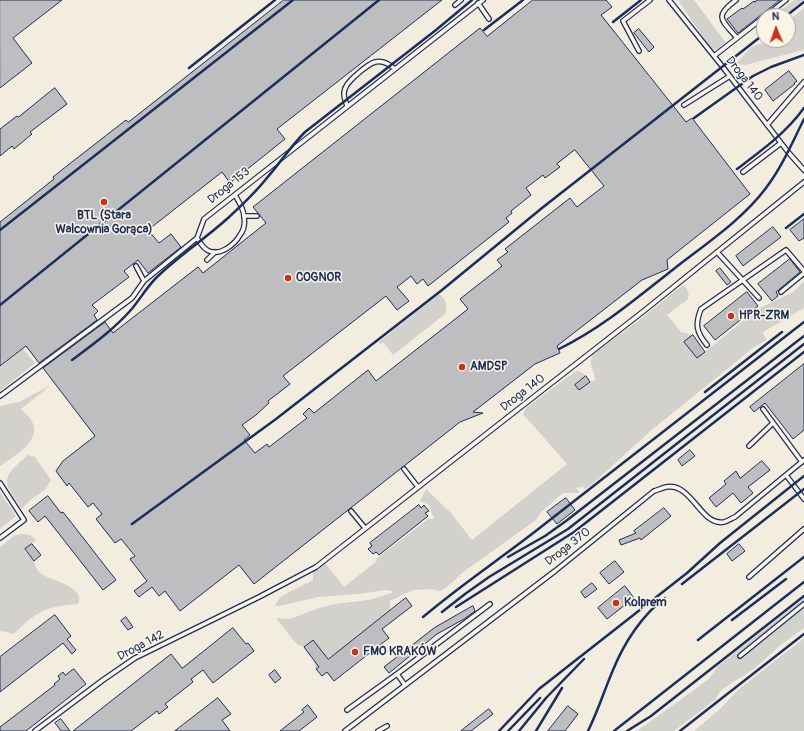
<!DOCTYPE html>
<html>
<head>
<meta charset="utf-8">
<style>
  body { margin:0 }
  #map { position:relative; width:804px; height:731px; overflow:hidden; background:#f3ede0; font-family:Pangolin,sans-serif }
  canvas { display:block }
  .north { position:absolute; left:756px; top:8px; width:40px; height:40px; box-sizing:border-box; background:#fcf5e5; border:1px solid #a2a6af; border-radius:50%; rotate:358deg; font-size:11px; font-weight:700; line-height:16px; text-align:center; color:#1b2f5e }
  .north::after { content:''; display:block; margin:auto; width:14px; height:18px; background:#c8321e; clip-path:polygon(50% 0,100% 100%,50% 72%,0 100%) }
</style>
</head>
<body>
<div id="map">
<canvas width="804" height="731"></canvas>
<div class="north">N</div>
</div>
<script>
const g = document.querySelector('canvas').getContext('2d');
g.lineJoin = 'round';
function fill(path, color) {
  g.fillStyle = color;
  g.fill(path, 'evenodd');
}
function trace(path, color, width, dash) {
  g.strokeStyle = color;
  g.lineWidth = width;
  g.lineCap = dash ? 'butt' : 'round';
  g.setLineDash(dash || []);
  g.stroke(path);
}
function label(font, color, halo, rows, align = 'center') {
  g.font = font + ' Pangolin,sans-serif';
  g.lineWidth = 3;
  g.setLineDash([]);
  g.textBaseline = 'middle';
  g.strokeStyle = halo;
  g.fillStyle = color;
  for (const [text, x, y, turn = 0] of rows) {
    g.save();
    g.translate(x, y);
    g.rotate((+turn || 0) * Math.PI / 180);
    g.textAlign = isNaN(turn) ? turn : align;
    if (halo) g.strokeText(text, 0, 0);
    g.fillText(text, 0, 0);
    g.restore();
  }
}
fill(new Path2D(`
  M678,0H694L726,43L715,50L711,49Z
  M794,0H804L783,16H774Z
  M804,8V50L745,65L736,64L751,47L763,43L767,40H788V23L794,16Z
  M804,281V308L763,332L766,340L753,348L654,428L591,485L585,489L582,486L579,488L578,487L576,488L580,493H563L541,512L536,520L462,573L447,587L440,591L430,589L413,590L390,601V611L397,619L393,621L384,616L316,669L313,659L322,651L313,640L304,647L298,645L294,641L276,618L290,619L319,608L334,604L369,600L392,593V591L385,590L359,594L318,597L279,606H275L280,597L313,580V572L325,563L344,587L377,561L376,559L428,519H434L429,505L420,501L426,489L451,513L472,540L567,464L523,414L526,408L576,371L581,372L586,376L575,385L579,390L590,382L595,380C595,368 587,367 593,354L638,321L683,285L687,289L689,296L687,300L667,315L681,332L693,335L697,358L758,309L793,292Z
  M439,294C447,299 447,306 445,314L393,355L383,342L381,344L379,342Z
  M23,349L35,363L0,391V367Z
  M51,385L21,409C24,412 27,415 30,418C45,440 15,455 0,466V406L19,402Z
  M28,455L35,457L51,480L45,490L30,500L22,509C2,480 0,479 28,455Z
  M0,492L16,516L0,529Z
  M23,534L30,535L36,540L24,550C27,554 32,558 34,562C36,565 36,569 38,571C45,580 88,586 78,604C47,606 35,612 14,634L2,631L0,632V547L15,535Z
  M804,598V628L782,644L754,669L721,690L715,700L674,731H637L709,679L718,666Z
  M804,638V731H694L719,710L739,689Z`), '#d3d1cc');
const building = new Path2D(`
  M0,0H62L13,38L32,63L0,88Z
  M284,0H442L277,129L285,139L230,183L222,172L148,230L159,243L171,234L181,247L148,273L138,260L124,271L129,277L92,305L98,311L94,315L97,320L39,363L26,346L0,366V222L54,179L53,177L68,165L126,120L128,122Z
  M533,0H606L612,7L601,15L686,122L692,118L750,194L667,260L668,269L642,280L557,346L560,353L535,364L473,412L483,413L460,422L254,584L239,565L180,611L165,591L159,596L152,587L139,597L134,591L147,581L130,559L135,556L121,539L115,543L96,519L102,514L93,503L88,507L69,483L67,486L56,471L63,461L95,436L43,368L105,322L113,333L198,267L203,273L266,223L253,207L480,28L487,36ZM575,150L604,186L577,207L570,198L505,249L508,252L497,260L502,266L460,299L468,309L376,381L368,370L314,413L309,408L303,414L307,418L269,447L267,444L255,453L244,440L250,435L242,425L256,415L269,403L268,401L290,384L283,376L386,296L397,310L409,301L397,287L411,276L417,284L423,279L428,286L509,222L506,218L512,213L511,211L531,195L526,188L543,175L545,178L560,167L557,164Z
  M757,0H780L738,33L727,19L742,8L743,9L754,1L755,2Z
  M639,29L654,47L649,52L634,33Z
  M789,71L797,81L794,83L795,84L773,101L765,90Z
  M55,88L67,104L30,132L32,134L14,149L12,146L0,156V129L17,116L18,117Z
  M804,219V238L799,241L790,230Z
  M773,227L781,237L743,266L736,256Z
  M790,259L800,272L776,292L778,296L772,301L758,284Z
  M720,268L731,282L727,285L716,271Z
  M747,292L758,306L715,340L704,326Z
  M693,335L705,352L697,358L684,342Z
  M804,364V430L793,439L765,403L754,412L750,407Z
  M586,376L590,382L579,390L575,385Z
  M690,450L695,456L682,466L678,460Z
  M762,461L770,470L748,487L753,493L741,503L733,493L716,507L709,498L726,484L724,481L736,471L740,478Z
  M48,496L61,513L63,512L116,580L103,590L45,516L38,522L29,511Z
  M566,498L575,510L557,524L547,512Z
  M419,505L421,508L424,505L429,511L425,513L428,516L379,555L376,552L373,554L368,549L372,546L370,543Z
  M664,508L671,516L641,540L640,538L621,545L619,540L636,533L634,531Z
  M32,544L41,555L34,561L25,549Z
  M739,544L745,551L732,561L727,554Z
  M615,561L624,572L609,584L600,573Z
  M592,583L597,589L585,598L581,592Z
  M625,586L634,598L607,619L598,608Z
  M406,598L412,606L382,629L389,638L334,681L327,672L322,676L316,669L319,667L304,647L313,640L328,659Z
  M473,606L475,611L464,619L437,634L389,673L384,667L434,628Z
  M55,615L71,636L67,639L76,650L72,654L63,643L0,692V657Z
  M126,617L133,627L128,630L121,621Z
  M233,628L246,644L248,643L254,651L213,683L203,670L191,679L193,682L165,704L168,707L159,714L157,711L131,731H73L171,654L182,668Z
  M74,669L86,684L26,731H0V727L55,685L54,684L60,679L58,676L63,672L65,675Z
  M275,670L281,678L275,683L269,675Z
  M218,698L231,714L222,720L230,731H175Z
  M308,705L317,717L299,731H280L304,712L302,710Z
  M568,706L578,714L565,731H548Z
  M489,709L493,714L471,731H461Z
  M61,719L70,731H61L55,723Z`);
fill(building, '#bebec0');
trace(building, '#1b2f5e', 1);
const lane = new Path2D(`
  M669,0L722,66L788,152L804,170
  M736,0C713,17 722,20 737,38
  M478,3L489,19
  M455,5L461,0
  M766,16L786,0
  M639,51L623,21L650,0
  M714,56L764,17
  M684,105L730,76
  M347,106C346,102 344,99 344,94C344,86 350,81 355,76C369,64 378,54 395,69
  M767,125L804,82
  M743,172L781,143
  M244,216H257
  M197,238C200,243 204,249 209,251C221,256 235,244 240,235C244,230 245,223 244,217C244,209 239,202 235,195
  M717,252L759,298
  M207,260L215,252
  M136,266L144,281
  M781,292L804,273
  M707,345C696,332 695,324 701,309L786,250L804,271
  M0,396L132,298L144,281L197,238L204,219L483,0
  M763,409L802,462
  M749,446L773,423
  M404,469L418,487
  M786,475L804,499
  M0,483L24,520L0,538
  M351,511L365,528
  M749,577L804,529
  M740,656L804,604
  M397,674L490,604
  M347,710L397,674L405,685
  M35,731L103,680L135,658L259,597L316,567L645,310L804,182
  M345,731L555,571L654,491C658,490 662,488 666,487C692,482 701,527 724,522C728,521 732,518 735,517L804,460
  M378,731L387,726`);
trace(lane, '#1b2f5e', 6);
trace(lane, '#fcf5e5', 3.5);
trace(new Path2D(`
  M786,16L804,2
  M613,22L641,0
  M484,30L523,0
  M189,68L275,0
  M694,118L753,76L771,67L804,55
  M737,169C761,151 786,133 804,108
  M786,228L804,214
  M0,230L293,0
  M0,305L379,0
  M559,349C602,328 638,297 675,268C707,243 742,220 766,188C782,167 792,143 804,119
  M72,360C92,345 113,330 130,311C139,301 146,288 156,278C178,256 205,239 228,218C241,206 255,193 266,179C280,163 291,146 305,132L436,30L472,0
  M705,392L782,332
  M132,524L276,419L442,290L542,208L764,34
  M508,557L545,536L566,521L804,336
  M682,584L804,489
  M456,607L574,532L804,352
  M442,612L465,594L489,577L568,529L804,344
  M423,617C463,583 506,555 546,523C632,456 718,389 804,322
  M732,620L786,579
  M698,640L804,557
  M499,731L539,689L687,573L720,543L804,476
  M508,731L540,698
  M519,731L546,698L584,659
  M536,731L562,688
  M588,731C598,711 604,691 613,670C624,643 642,615 665,598
  M614,731L804,582
  M627,731L651,716L804,596
  M680,731L804,634`), '#1b2f5e', 2.5);
for (const [x, y, r, color] of [
  [104,202,4,"#c8321e"],
  [288,278,4,"#c8321e"],
  [731,316,4,"#c8321e"],
  [462,367,4,"#c8321e"],
  [616,603,4,"#c8321e"],
  [355,652,4,"#c8321e"]
]) {
  const dot = new Path2D();
  dot.arc(x, y, r, 0, 2 * Math.PI);
  g.fillStyle = color;
  g.fill(dot);
  trace(dot, '#fcf5e5', 1.5);
}
label('12px', '#1b2f5e', '#fcf5e5', [
  ["Droga 140",744,79,52],
  ["Droga 153",229,186,-39],
  ["Droga 140",523,393,-38],
  ["Droga 370",568,547,-38],
  ["Droga 142",141,646,-28]
]);
label('bold 12px', '#1b2f5e', '#fcf5e5', [
  ["BTL (Stara",104,216,"center"],
  ["Walcownia Gorąca)",104,230,"center"],
  ["COGNOR",296,278],
  ["HPR-ZRM",739,316],
  ["AMDSP",470,367],
  ["Kolprem",624,603],
  ["FMO KRAKÓW",363,652]
], 'left');
</script>
</body>
</html>
